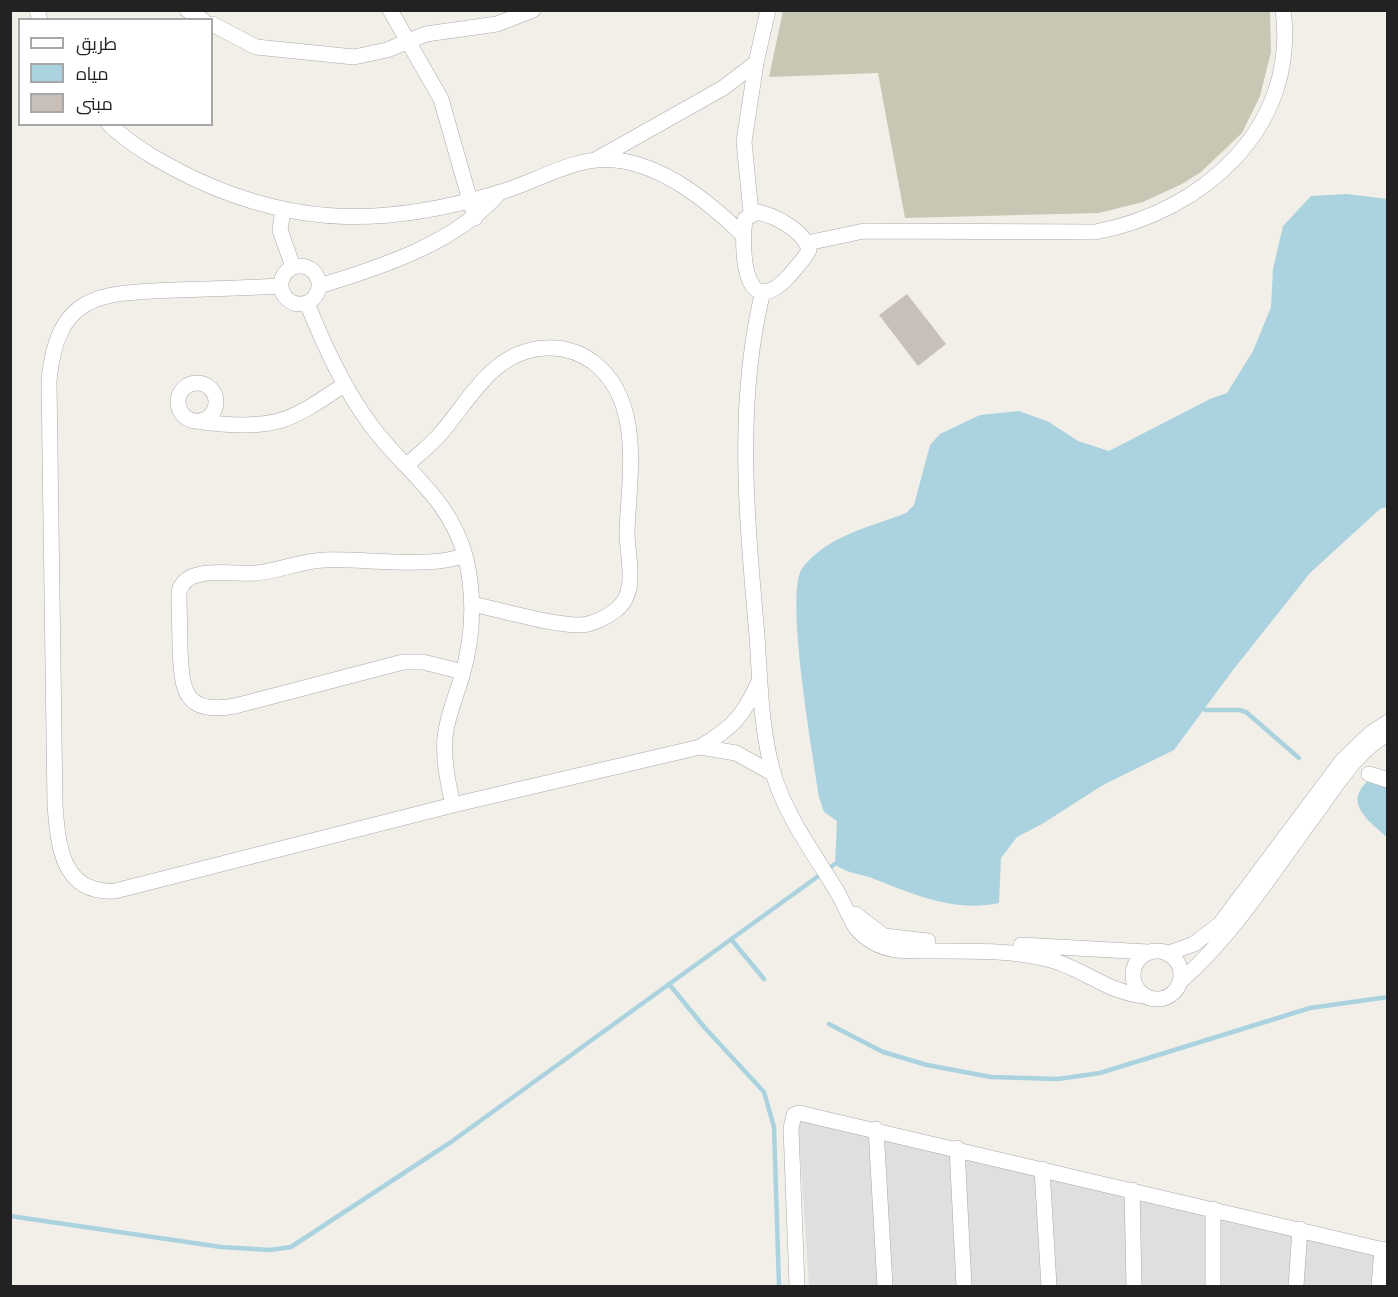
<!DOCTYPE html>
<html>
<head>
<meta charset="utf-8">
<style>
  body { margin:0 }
  #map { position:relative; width:1398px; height:1297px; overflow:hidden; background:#f2efe9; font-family:Jost,Cairo,sans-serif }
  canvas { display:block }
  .frame { position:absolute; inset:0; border:12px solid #222; pointer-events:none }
  .legend { position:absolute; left:18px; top:18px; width:195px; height:108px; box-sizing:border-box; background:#fff; border:2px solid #a7a7a7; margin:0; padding:8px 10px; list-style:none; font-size:18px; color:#222 }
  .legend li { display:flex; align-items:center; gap:12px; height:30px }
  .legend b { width:30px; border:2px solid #a7a7a7 }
</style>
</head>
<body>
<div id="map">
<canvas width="1398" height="1297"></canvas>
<div class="frame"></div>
<ul class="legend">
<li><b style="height:8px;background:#fff"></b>طريق</li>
<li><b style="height:16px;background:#aad3df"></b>مياه</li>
<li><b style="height:16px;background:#c7bfb8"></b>مبنى</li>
</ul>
</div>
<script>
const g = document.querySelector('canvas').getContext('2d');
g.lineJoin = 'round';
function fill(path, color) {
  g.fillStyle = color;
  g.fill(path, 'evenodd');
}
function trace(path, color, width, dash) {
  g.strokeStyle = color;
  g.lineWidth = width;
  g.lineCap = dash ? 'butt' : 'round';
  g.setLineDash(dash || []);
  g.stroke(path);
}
fill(new Path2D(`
  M798,1118L1387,1258V1286H809Z`), '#e0dfdf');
fill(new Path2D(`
  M1270,10L1271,52L1260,96L1242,133L1201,172L1182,184L1143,202L1099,213L905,218L878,73L769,77L783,11Z`), '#c7c7b4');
fill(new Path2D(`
  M1347,194L1387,199V507L1380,509L1310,573L1233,670L1174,750L1103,785L1042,824L1017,837L1001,858L999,903C953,913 911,893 869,877C856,873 846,873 835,864L837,821L824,812L819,797C814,760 783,590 803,567C831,534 868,528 906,513L914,505L930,445L940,434L980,415L1019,411L1049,422L1078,441L1109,451L1210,399L1227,393L1253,351L1271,307L1273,269L1283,226L1311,196Z
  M1368,781L1387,784V837C1371,823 1342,803 1368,781Z`), '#aad3df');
trace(new Path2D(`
  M1205,710H1239L1246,712L1299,758
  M731,939L764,979
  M669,984L705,1028L764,1092L774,1127L779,1286
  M829,1024L883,1052L927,1065L991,1077L1058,1079L1100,1073L1310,1008L1388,997
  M10,1216L221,1247L270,1250L291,1247L451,1142L835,864`), '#aad3df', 4.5);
fill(new Path2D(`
  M907,294L946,344L918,366L879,315Z`), '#c7bfb8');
const minor = new Path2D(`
  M37,10L40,20
  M187,10L203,20
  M390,10L441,99L475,218
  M212,24L256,47L354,57L387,50L426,34L497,24L533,10
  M109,124C134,148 166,165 197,180C301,228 390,225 498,193C537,182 574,156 615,160C664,165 709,202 743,235
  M597,159L723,88L756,63
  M283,210L280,230L293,267
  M757,212C774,215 805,231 809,250C804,260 796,267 789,276C743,325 741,248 745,219Z
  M751,213L744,142L756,63L768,10
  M807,243L864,231L1095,232C1203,212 1299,127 1283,10
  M281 285a19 19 0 1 1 38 0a19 19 0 1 1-38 0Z
  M281,286C245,288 210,289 174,290C100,293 57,293 49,381L55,805C58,846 62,894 115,891L453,805L700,747C733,728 745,714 760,679
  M319,286C382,267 456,243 500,192
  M763,291C735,405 747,520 757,636C760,681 761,732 774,776C786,815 813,853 835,888C843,901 848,915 856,928C867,941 879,947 895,950C945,953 999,947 1047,959C1082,967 1109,994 1146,996
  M307,303C324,345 343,387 370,424C404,471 451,498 466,559C475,598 473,638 462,676C456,696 447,717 445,737C443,760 448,783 453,805
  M178 402a19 19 0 1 1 38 0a19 19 0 1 1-38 0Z
  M197,421C223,425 256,428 282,420C304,413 325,397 344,385
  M408,464C419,454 431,445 441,433C471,398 494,350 546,348C563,347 579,352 593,362C644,401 629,476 627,532C627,557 639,592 616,610C607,617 592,625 579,625C551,625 501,610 472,604
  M463,672L423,662H403L235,706C184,715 182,691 180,649C180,630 179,611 179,592C185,564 234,575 256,573C279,571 301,561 324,560C361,558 433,569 465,555
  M700,747L736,753L774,774
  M1369,774L1388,780
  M855,914L884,936L928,941
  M1021,945L1148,952
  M1133 975a24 24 0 1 1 48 0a24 24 0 1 1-48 0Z
  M1169,953L1194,944L1220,924L1342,761L1371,733L1388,722
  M1181,981C1234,934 1272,873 1314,816C1335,788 1356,751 1388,734
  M876,1129L885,1286
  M957,1148L964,1286
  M1042,1169L1049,1286
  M1132,1190L1134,1286
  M1213,1209V1286
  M797,1286L791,1128L794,1115L799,1113L1388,1251
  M1296,1286L1300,1229
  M1379,1286L1382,1249`);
trace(minor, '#a9a9a9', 16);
trace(minor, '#fff', 15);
</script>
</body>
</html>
